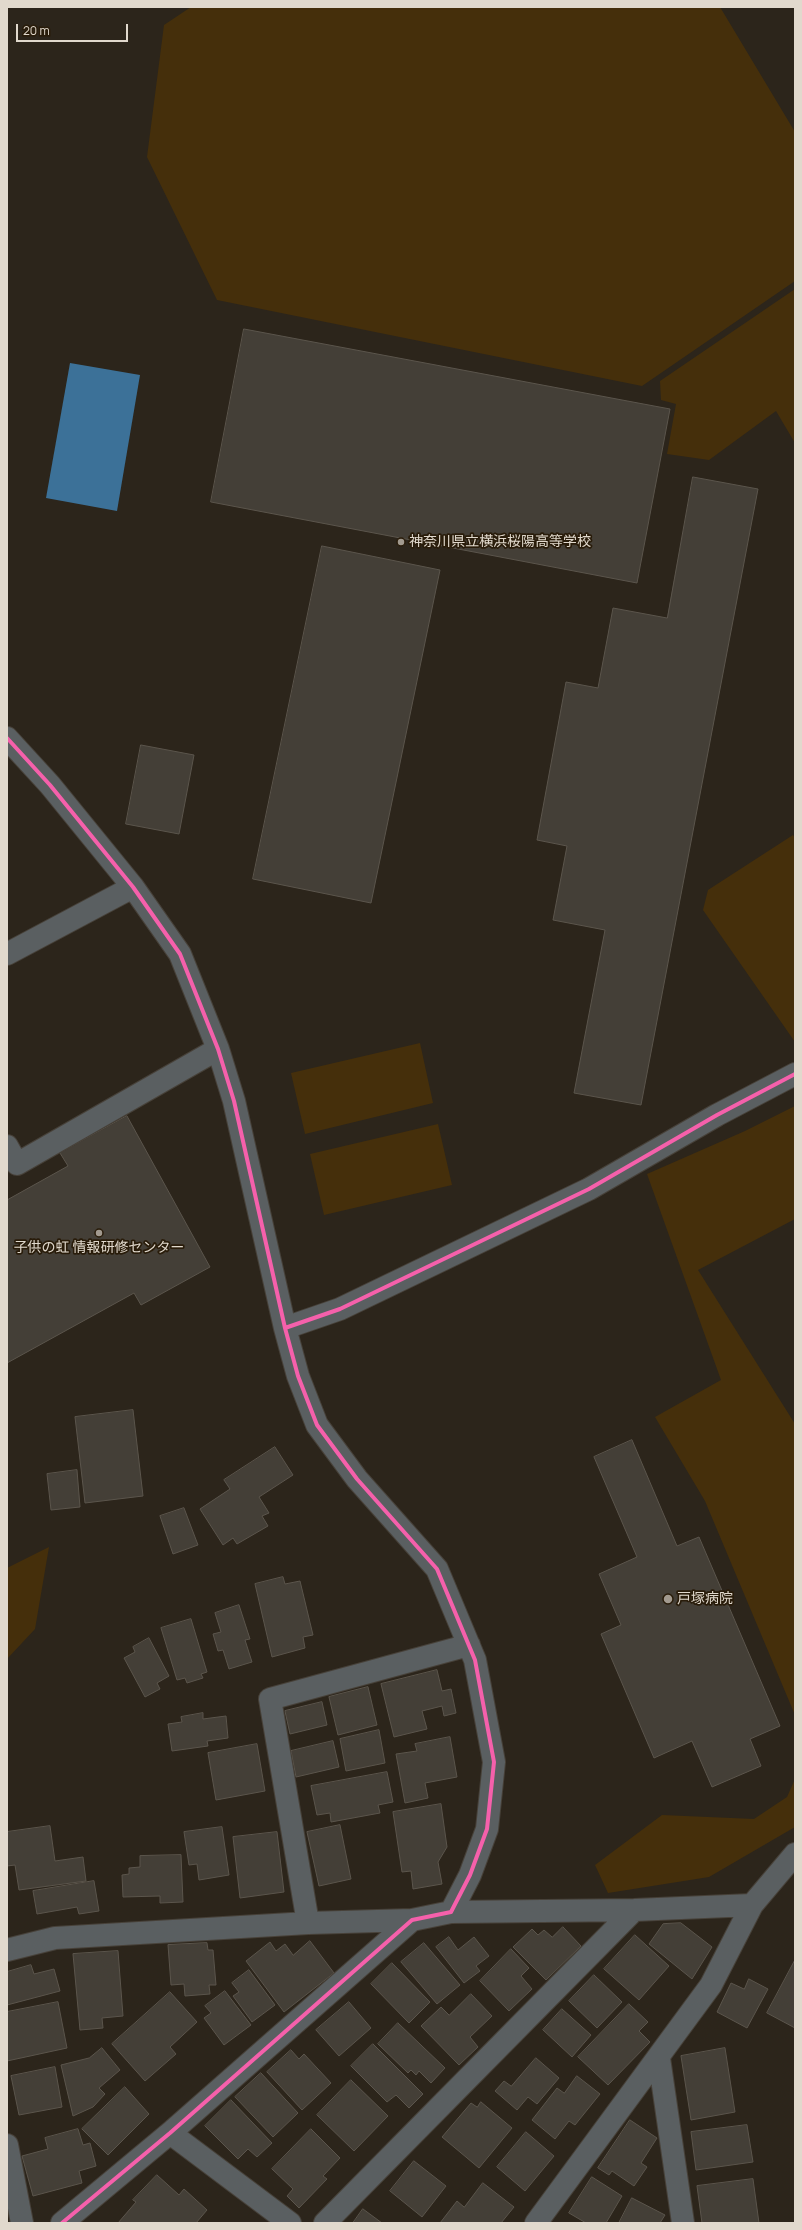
<!DOCTYPE html>
<html>
<head>
<meta charset="utf-8">
<style>
  body { margin:0 }
  #map { position:relative; width:802px; height:2230px; overflow:hidden; background:#2c251b; font-family:Manrope,sans-serif }
  canvas { display:block }
  .frame { position:absolute; inset:0; border:8px solid #e1d9cd; pointer-events:none }
  .scale { position:absolute; left:16px; top:24px; width:112px; height:18px; box-sizing:border-box; border:2px solid #e1d9cd; border-top:0; padding-left:5px; font-size:12px; line-height:14px; white-space:nowrap; color:#e1d9cd; -webkit-text-stroke:3px #291c0a; paint-order:stroke }
</style>
</head>
<body>
<div id="map">
<canvas width="802" height="2230"></canvas>
<div class="frame"></div>
<div class="scale">20 m</div>
</div>
<script>
const g = document.querySelector('canvas').getContext('2d');
g.lineJoin = 'round';
function fill(path, color) {
  g.fillStyle = color;
  g.fill(path, 'evenodd');
}
function trace(path, color, width, dash) {
  g.strokeStyle = color;
  g.lineWidth = width;
  g.lineCap = dash ? 'butt' : 'round';
  g.setLineDash(dash || []);
  g.stroke(path);
}
function label(font, color, halo, rows, align = 'center') {
  g.font = font + ' Manrope,"Noto Sans JP",sans-serif';
  g.lineWidth = 3.5;
  g.setLineDash([]);
  g.textBaseline = 'middle';
  g.strokeStyle = halo;
  g.fillStyle = color;
  for (const [text, x, y, turn = 0] of rows) {
    g.save();
    g.translate(x, y);
    g.rotate((+turn || 0) * Math.PI / 180);
    g.textAlign = isNaN(turn) ? turn : align;
    if (halo) g.strokeText(text, 0, 0);
    g.fillText(text, 0, 0);
    g.restore();
  }
}
fill(new Path2D(`
  M191,7H720L795,132V281L642,386L217,300L147,157L164,25Z
  M795,289V443L776,411L709,460L667,454L676,404L661,400L660,381Z
  M793,835L795,838V1042L703,910L708,890Z
  M420,1043L433,1103L305,1134L291,1073Z
  M795,1106V1219L698,1270L795,1424V1715L705,1501L655,1417L721,1380L647,1174L745,1131Z
  M438,1124L452,1185L324,1215L310,1154Z
  M49,1547L35,1629L7,1659V1568Z
  M795,1779V1827L709,1877L608,1893L595,1865L662,1815L754,1819L787,1797Z`), '#452f0b');
fill(new Path2D(`
  M70,363L140,375L117,511L46,498Z`), '#3c7198');
const building = new Path2D(`
  M244,329L670,409L637,583L211,502Z
  M693,477L758,489L641,1105L574,1093L605,930L553,920L567,846L537,840L566,682L598,688L613,608L667,618Z
  M322,546L440,570L371,903L253,879Z
  M141,745L194,755L179,834L126,824Z
  M127,1116L210,1267L141,1305L134,1293L7,1363V1200L68,1166L60,1153Z
  M133,1410L143,1496L85,1503L75,1417Z
  M632,1440L677,1546L699,1537L780,1726L750,1739L761,1766L712,1787L692,1741L654,1758L601,1634L621,1625L599,1574L637,1557L594,1457Z
  M275,1447L293,1475L259,1497L269,1513L262,1516L268,1526L237,1544L233,1538L223,1545L200,1509L230,1489L224,1480Z
  M77,1470L80,1507L51,1510L47,1474Z
  M184,1508L198,1545L173,1554L160,1516Z
  M283,1577L285,1584L300,1581L313,1635L303,1637L305,1648L272,1657L255,1584Z
  M239,1605L250,1639L245,1640L252,1662L229,1669L223,1650L218,1651L213,1634L221,1632L215,1613Z
  M191,1619L207,1672L201,1674L203,1678L187,1683L185,1678L177,1680L161,1628Z
  M149,1638L169,1676L157,1683L160,1689L145,1697L124,1658L135,1652L133,1647Z
  M437,1670L442,1691L451,1689L456,1713L444,1716L442,1706L422,1711L427,1729L394,1737L381,1684Z
  M368,1687L377,1725L338,1735L329,1697Z
  M322,1702L327,1725L290,1734L285,1711Z
  M203,1713V1719L226,1716L228,1738L207,1741L208,1746L172,1751L168,1724L182,1722L181,1717Z
  M379,1730L385,1763L346,1771L340,1739Z
  M450,1737L457,1777L425,1783L428,1798L405,1803L396,1754L417,1751L415,1744Z
  M333,1741L339,1767L296,1777L291,1751Z
  M257,1744L265,1791L216,1800L208,1753Z
  M387,1772L393,1802L378,1805L380,1813L331,1822L330,1813L317,1815L311,1786Z
  M441,1804L447,1847L438,1862L442,1884L413,1889L411,1871L402,1872L393,1812Z
  M340,1825L351,1879L319,1886L307,1832Z
  M50,1826L55,1861L83,1857L86,1881L19,1890L15,1865L7,1866V1832Z
  M222,1827L229,1875L199,1880L197,1864L189,1865L184,1832Z
  M277,1832L284,1892L240,1898L233,1837Z
  M181,1855L183,1902L160,1903V1896L123,1897L122,1875L129,1874V1868L140,1867V1856Z
  M94,1881L99,1911L79,1914L77,1907L37,1914L33,1891Z
  M681,1923L712,1947L692,1979L649,1944L663,1924Z
  M563,1927L581,1946L546,1980L513,1947L532,1929L538,1935L544,1930L552,1937Z
  M635,1935L669,1966L639,2000L604,1969Z
  M449,1937L458,1950L474,1937L489,1956L476,1966L480,1971L464,1983L436,1947Z
  M310,1941L334,1973L284,2012L246,1961L270,1942L276,1951L285,1944L293,1955Z
  M207,1943L208,1950H213L216,1985H209L210,1994L185,1996L184,1984L171,1985L168,1945Z
  M424,1943L460,1985L437,2004L401,1962Z
  M511,1949L529,1968L521,1976L532,1989L509,2011L480,1981Z
  M118,1951L123,2016L102,2018L103,2028L80,2030L73,1954Z
  M795,1960V2028L767,2013Z
  M392,1963L430,2002L409,2023L371,1984Z
  M31,1965L34,1974L54,1969L60,1991L7,2005V1972Z
  M249,1970L275,2005L252,2022L233,1996L239,1992L232,1983Z
  M594,1975L622,2002L597,2028L569,2001Z
  M749,1979L768,1989L747,2028L717,2012L731,1983L744,1989Z
  M225,1991L251,2025L224,2045L204,2018L211,2013L205,2006Z
  M170,1992L197,2022L170,2047L176,2054L145,2081L112,2044Z
  M471,1994L492,2016L470,2037L478,2047L459,2065L421,2026L441,2007L449,2015Z
  M58,2002L67,2048L7,2061V2012Z
  M349,2002L371,2028L339,2056L316,2030Z
  M629,2004L648,2022L639,2031L650,2042L608,2085L578,2057Z
  M562,2009L591,2035L572,2057L543,2030Z
  M398,2023L445,2068L431,2083L419,2071L416,2075L411,2070L408,2073L378,2044Z
  M373,2044L423,2094L409,2108L396,2095L387,2102L351,2066Z
  M102,2048L120,2070L99,2088L105,2094L93,2107L73,2116L61,2065L89,2058Z
  M725,2048L735,2112L691,2120L681,2056Z
  M291,2050L299,2059L304,2054L331,2083L302,2110L267,2072Z
  M536,2058L559,2078L537,2104L528,2097L517,2110L495,2091L504,2081L511,2086Z
  M55,2067L62,2107L19,2115L11,2076Z
  M261,2073L298,2113L273,2137L235,2097Z
  M577,2076L600,2094L575,2125L569,2121L555,2139L532,2120L557,2088L564,2093Z
  M351,2080L388,2116L354,2151L317,2115Z
  M125,2087L149,2114L108,2155L82,2129Z
  M231,2100L272,2143L257,2157L248,2149L238,2159L205,2126Z
  M481,2102L512,2128L479,2168L442,2137L471,2103L477,2107Z
  M630,2120L657,2138L641,2163L647,2167L634,2186L612,2171L609,2175L598,2168Z
  M747,2125L753,2162L696,2170L691,2132Z
  M78,2129L83,2145L90,2143L96,2166L79,2171L82,2183L33,2196L22,2156L48,2149L45,2138Z
  M311,2129L340,2158L323,2176L327,2179L299,2208L287,2196L293,2189L272,2169Z
  M526,2132L554,2156L525,2191L497,2167Z
  M414,2161L446,2186L422,2217L390,2191Z
  M157,2175L179,2195L184,2189L207,2210L196,2223H118L136,2202L133,2200Z
  M592,2177L622,2196L606,2223H586L569,2213Z
  M753,2179L759,2223H702L697,2186Z
  M483,2183L514,2207L501,2223H440L457,2201L464,2207Z
  M632,2198L665,2215L660,2223H619Z
  M363,2209L382,2223H353Z`);
fill(building, '#443f37');
trace(building, '#5b554c', 1);
const minor = new Path2D(`
  M7,738L50,785L133,887L180,954L218,1049L234,1101L285,1328L298,1376L317,1425L357,1479L437,1569L475,1660L494,1762L487,1829L470,1875L451,1912L412,1920L170,2133L62,2223
  M7,954L133,887
  M7,1146L17,1164L218,1049
  M285,1328L340,1309L589,1189L717,1115L795,1074
  M451,1912L634,1910L752,1905
  M308,1923L270,1699L469,1645
  M7,1950L55,1938L308,1923L412,1920
  M659,2058L683,2223
  M170,2133L290,2223
  M7,2145L22,2223
  M325,2223L634,1910
  M536,2223L711,1985L752,1905L795,1854`);
trace(minor, '#474139', 24);
trace(minor, '#5a5f61', 22);
trace(new Path2D(`
  M7,738L50,785L133,887L180,954L218,1049L234,1101L285,1328L298,1376L317,1425L357,1479L437,1569L475,1660L494,1762L487,1829L470,1875L451,1912L412,1920L170,2133L62,2223
  M285,1328L340,1309L589,1189L717,1115L795,1074`), '#f560ab', 4);
for (const [x, y, r, color] of [
  [401,542,4,"#a29a8f"],
  [99,1233,4,"#a29a8f"],
  [668,1599,5,"#a29a8f"]
]) {
  const dot = new Path2D();
  dot.arc(x, y, r, 0, 2 * Math.PI);
  g.fillStyle = color;
  g.fill(dot);
  trace(dot, '#291c0a', 1.5);
}
label('14px', '#e1d9cd', '#291c0a', [
  ["神奈川県立横浜桜陽高等学校",409,542],
  ["子供の虹 情報研修センター",99,1248,"center"],
  ["戸塚病院",677,1599]
], 'left');
</script>
</body>
</html>
